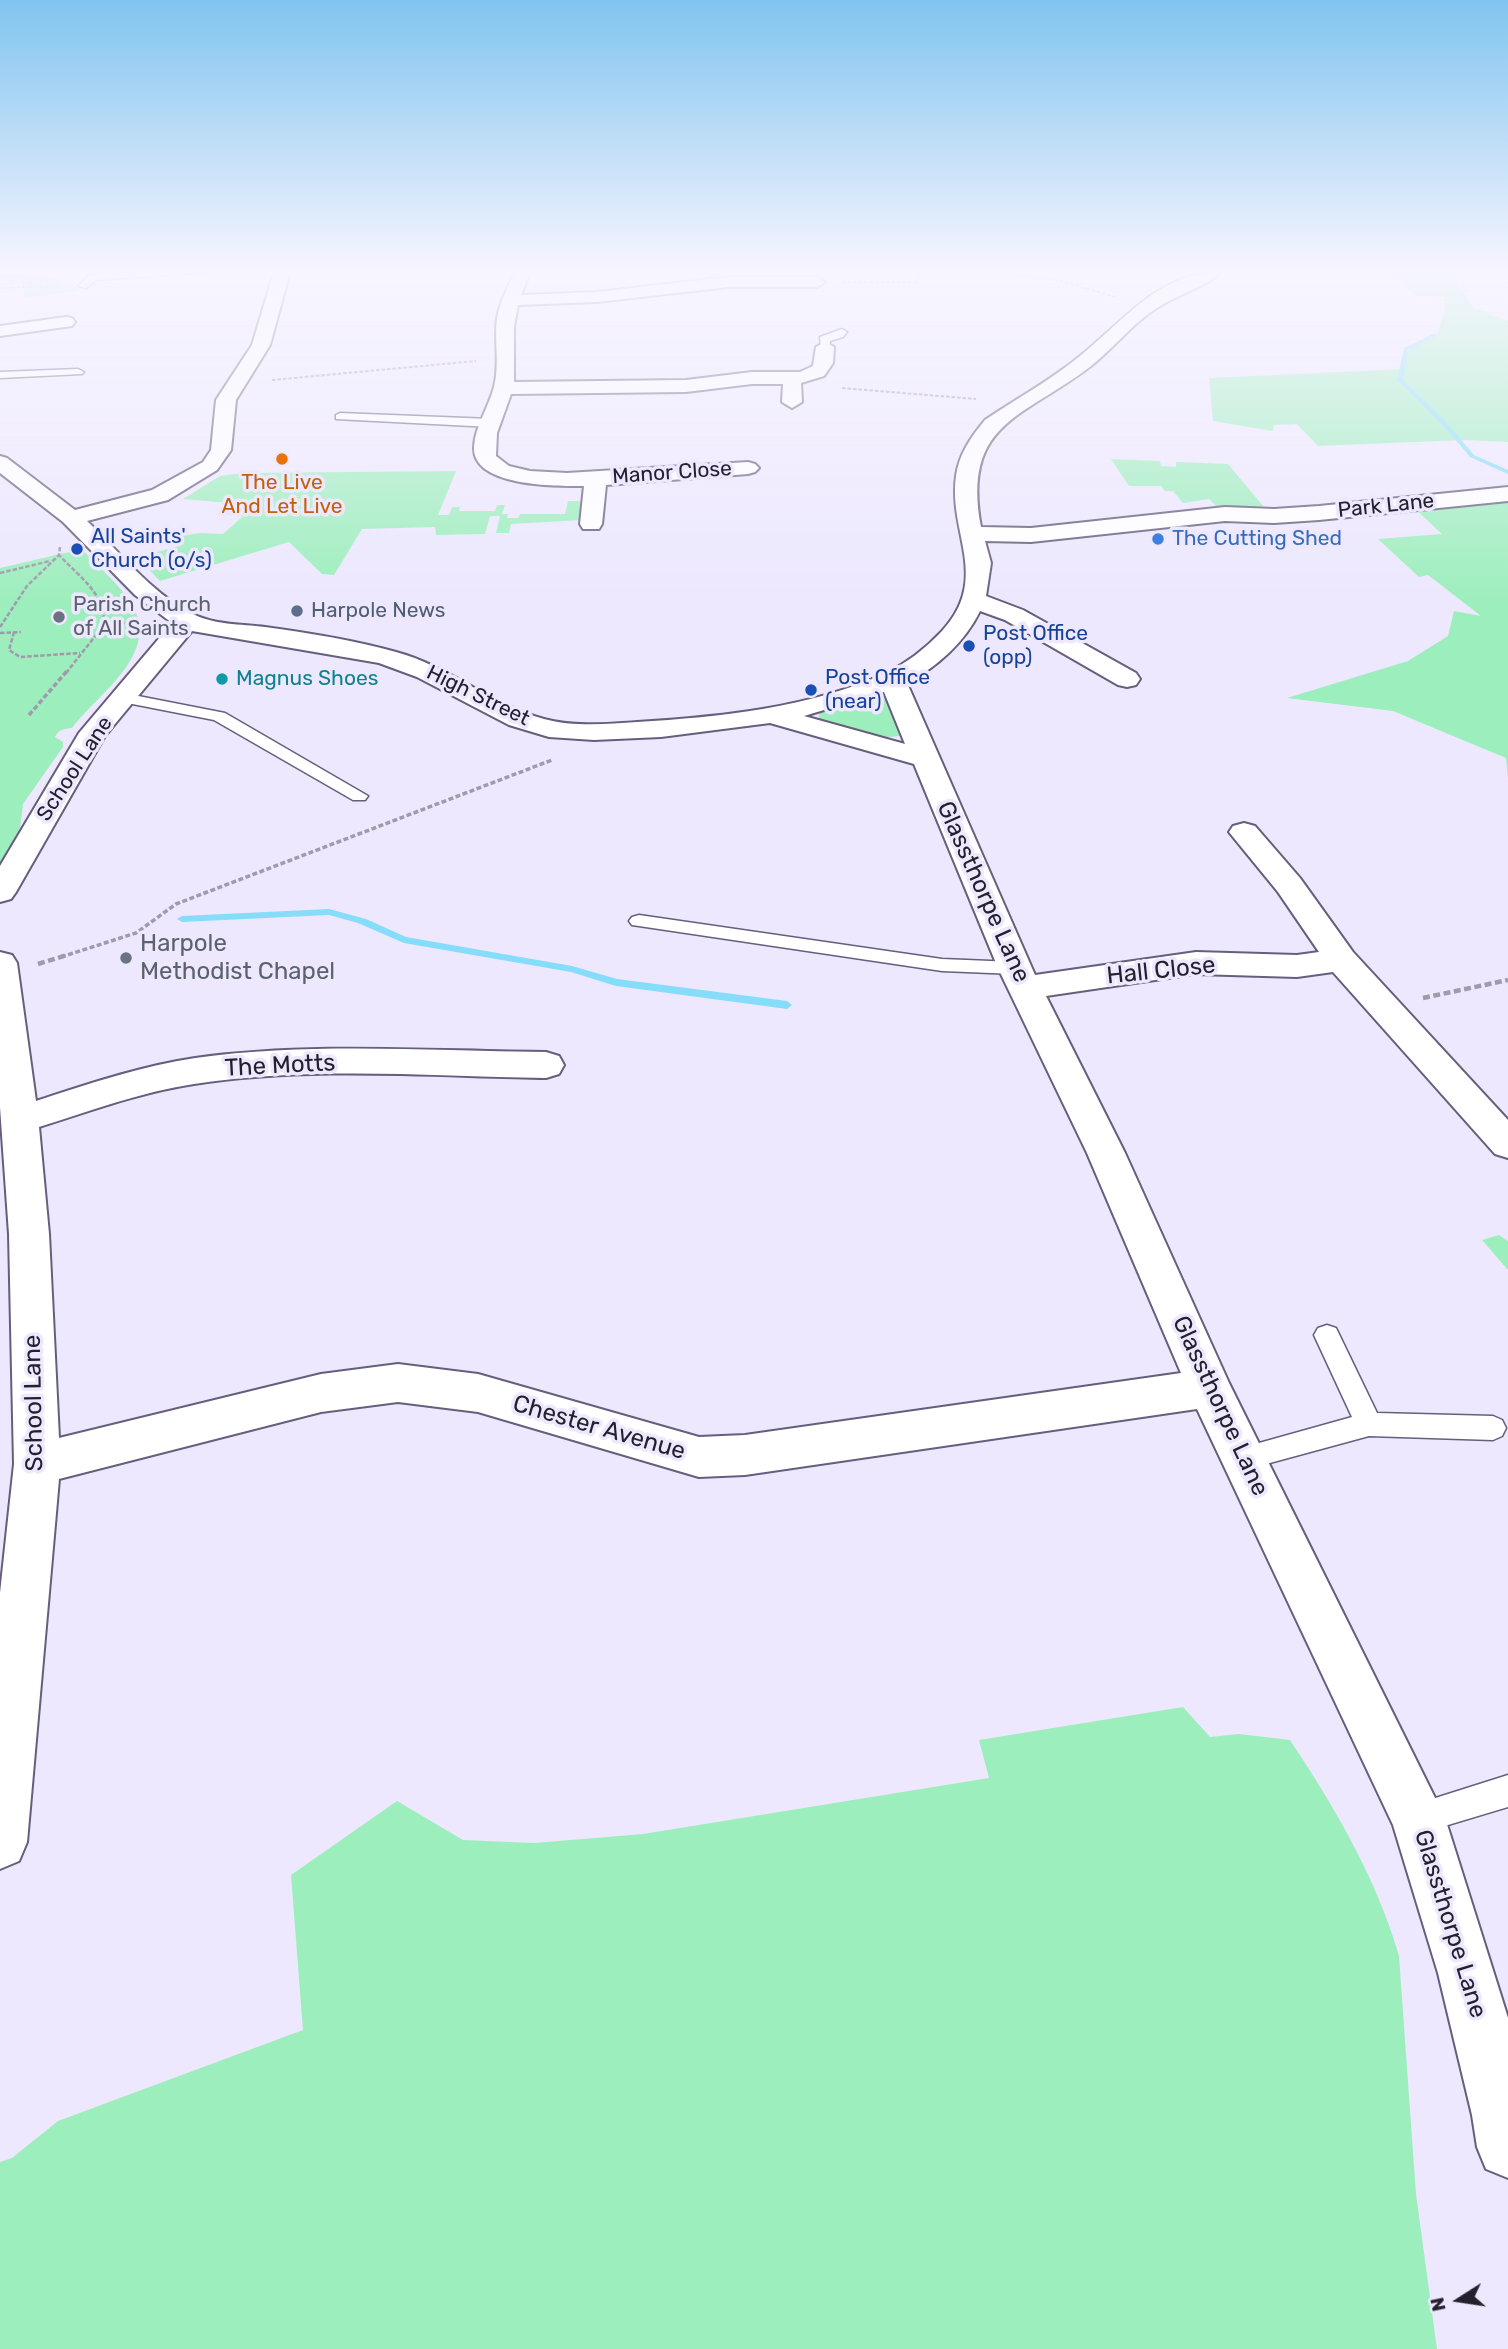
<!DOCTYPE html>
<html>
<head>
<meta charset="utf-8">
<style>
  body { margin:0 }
  #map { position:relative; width:1508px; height:2349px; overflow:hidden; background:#ede8fe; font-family:Rubik,sans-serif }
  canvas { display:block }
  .north { position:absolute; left:1424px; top:2265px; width:70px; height:70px; -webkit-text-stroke:5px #ede8fe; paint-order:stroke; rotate:258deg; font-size:19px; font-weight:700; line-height:28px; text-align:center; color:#24202d }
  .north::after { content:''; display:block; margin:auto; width:24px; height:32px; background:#24202d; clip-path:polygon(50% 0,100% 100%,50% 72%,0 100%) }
</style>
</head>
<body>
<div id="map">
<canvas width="1508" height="2349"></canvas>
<div class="north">N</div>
</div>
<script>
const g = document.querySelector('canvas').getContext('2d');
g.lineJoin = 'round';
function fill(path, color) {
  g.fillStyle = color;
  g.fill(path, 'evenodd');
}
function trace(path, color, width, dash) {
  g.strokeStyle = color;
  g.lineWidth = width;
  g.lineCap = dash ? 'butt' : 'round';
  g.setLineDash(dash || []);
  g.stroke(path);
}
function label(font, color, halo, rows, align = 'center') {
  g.font = font + ' Rubik,sans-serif';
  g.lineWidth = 7;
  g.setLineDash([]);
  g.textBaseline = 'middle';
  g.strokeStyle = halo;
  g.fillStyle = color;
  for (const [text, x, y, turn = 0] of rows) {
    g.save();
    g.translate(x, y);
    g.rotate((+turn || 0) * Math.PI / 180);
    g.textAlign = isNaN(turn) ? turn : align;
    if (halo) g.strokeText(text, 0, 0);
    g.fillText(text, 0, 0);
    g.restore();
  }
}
fill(new Path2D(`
  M1390,272H1455V279L1474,308L1508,321V442L1464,440L1318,446L1297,424L1274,425L1273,431L1213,421L1209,378L1405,369L1409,349L1437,335L1445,311L1444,297L1416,296Z
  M0,274L56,279L82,290L26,298L21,283L0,286Z
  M1111,459L1160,461L1161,466L1176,467V462L1228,464L1264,507L1219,509L1209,499L1183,503L1173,491H1165L1161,486H1129Z
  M456,471L438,515H449L452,507H460L459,511H495L497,505H505L502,514H508L507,518H518L520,514H565L568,501H579L587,505L581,520L511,524L509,533H496L500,516H490L485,534L436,535L435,527L362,529L334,575L322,574L289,542L160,581L138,558L184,544L174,537L200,533L223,534L243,516L220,513L229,503L183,499L220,476L242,473Z
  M1508,500V778L1506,758L1393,711L1287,698L1408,661L1448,636L1454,611L1481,616L1428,575L1419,577L1378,539L1442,534L1415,509Z
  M82,549C97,565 114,580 127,597C167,650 101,690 72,728C64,729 59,729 55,737L63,742V747L23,804L20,828L0,864V568Z
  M865,697H879L890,702L902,734L899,736L879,738L824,724L818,720L820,712Z
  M1499,1235L1508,1241V1270L1482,1240Z
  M1183,1707L1210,1737L1239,1734L1290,1740C1334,1806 1377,1879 1399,1956L1416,2194L1437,2349H0V2162L12,2158L58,2121L303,2030L291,1875L397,1801L463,1840L534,1843L643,1834L989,1778L979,1740Z`), '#9deebd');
fill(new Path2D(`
  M1433,334L1438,335L1409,350L1403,380L1447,423L1474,455L1508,470V474L1470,457L1443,425L1397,380L1404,348Z
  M329,909L366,919L406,937L572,966L617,979L787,1001L792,1005L787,1009L616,986L571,972L404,943L358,923L329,915L182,922L177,919L182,916Z`), '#85ddf9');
const service = new Path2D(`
  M129,272H208L96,280L86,288L78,286L90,275Z
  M842,329L847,332L843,337L830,341L829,349H821L820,337Z
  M78,369L84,372L82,374L0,378V372Z
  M340,413L491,419L497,423L491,427L336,419V415Z
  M123,693L225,713L368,796L365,800H353L214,720L117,701L115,698L117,695Z
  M639,915L942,959L1015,962L1022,963L1025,968L1022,973L1015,974L942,971L632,925L629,921L632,917Z
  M1327,1325L1336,1328L1377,1413L1493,1416L1502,1420L1506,1428L1502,1436L1493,1440L1369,1436L1244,1470L1234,1466L1231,1458L1234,1450L1352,1417L1314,1335L1318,1328Z
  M1508,1775V1807L1418,1834L1407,1829L1402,1818L1407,1807Z`);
const minor = new Path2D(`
  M274,272H290L270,345L236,400L231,450L217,470L168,500L87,521C120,552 150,592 191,613C213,625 241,624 265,627C309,633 354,640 396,652C449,666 491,705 544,719C573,727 607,724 637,722C720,717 810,708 886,673C907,663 926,648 942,631C991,578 948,533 956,476C959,454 971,437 985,420C1016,399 1051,380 1080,356C1124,321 1159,272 1221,272C1208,286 1177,295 1160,306C1133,322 1115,347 1091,366C1022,419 962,422 981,527L1031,528L1225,507L1274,509L1319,506L1508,487V501L1319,520L1274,523L1225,521L1031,542L985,541L991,563L986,596L1023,610L1136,673L1140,679L1136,685L1127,687L1118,685L1005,620L980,611C965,642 937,667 907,683L1035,975L1196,952L1297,955L1319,952L1278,892L1229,832L1233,826L1244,823L1255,826L1300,878L1353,952L1508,1120V1158L1495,1154L1333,972L1297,977L1196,974L1046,996L1125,1153L1229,1383L1445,1818L1508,2018V2178L1486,2169L1477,2147L1472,2115L1438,1973L1393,1825L1197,1409L745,1475L699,1477L478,1412L398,1402L321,1412L59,1479L27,1842L19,1861L0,1869V1593L14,1464L9,1234L0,1107V952L12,955L17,963L36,1101C88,1084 141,1066 195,1058C311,1042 429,1051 546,1052L559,1056L564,1065L559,1074L546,1078C429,1076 310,1066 194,1084C141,1092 90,1111 39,1127L49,1234L59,1438L321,1374L398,1364L478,1374L699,1437L745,1435L1181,1373L1087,1153L998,968L914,764L770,723L661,737L594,740L549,737L509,725L417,677L379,663L192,631L105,736L16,892L11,899L0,902V866L79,733L172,623L135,595L63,522L0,473V456L7,458L75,510L152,490L203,462L211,450L216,400L252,345ZM884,692L905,744L804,716Z
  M514,272H530L521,295L597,292L728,277H817L825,282L817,287H728L597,302L518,305L514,327V382L686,380L752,372H800L813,366L816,347L825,342L834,347L833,363L824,376L801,383L802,402L792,408L782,402L783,384H752L686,392L511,394L497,433L496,456L509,466L530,471L567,473L748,462L755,464L759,468L755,472L748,474L606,485L602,524L599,529H583L580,524L584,486C557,486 472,487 474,447C475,426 489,407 494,387C500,364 494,340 497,318C500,302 508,287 514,272Z
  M66,317L72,318L75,322L72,326L0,336V326Z`);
trace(service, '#675e7d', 3);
trace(minor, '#675e7d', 4);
trace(new Path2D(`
  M978,272L1054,279L1115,297
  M0,274L35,275L59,280
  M842,282H918L917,272
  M29,283L52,280
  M0,288L58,286
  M272,380L476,361
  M842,388L976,399`), '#9f9aad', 2, [3.5, 2]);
trace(new Path2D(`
  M60,547L59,555C79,577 105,592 104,625H99
  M0,573L50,561
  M0,627L27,586L59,555
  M14,632L9,650L20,657L80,653
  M0,633L21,632
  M66,673L104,625L135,622`), '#9f9aad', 2.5, [4.5, 2]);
trace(new Path2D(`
  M29,715L67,671
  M61,957L136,933L176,904L552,760`), '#9f9aad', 3.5, [5, 2.5]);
trace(new Path2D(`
  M38,964L67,955
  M1423,998L1508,980`), '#9f9aad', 4.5, [7, 3.5]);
fill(service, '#fff');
fill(minor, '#fff');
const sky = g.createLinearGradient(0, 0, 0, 601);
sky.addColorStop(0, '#80c4ef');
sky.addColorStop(0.45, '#f7f5ff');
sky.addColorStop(1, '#f7f5ff00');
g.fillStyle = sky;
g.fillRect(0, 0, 1508, 601);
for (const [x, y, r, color] of [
  [282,459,7,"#e8710a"],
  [1158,539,7,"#3f7fe0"],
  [77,549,7,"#1a4fb4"],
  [297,611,7,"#5c6f8a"],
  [59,617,7,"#6b7280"],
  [969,646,7,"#1a4fb4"],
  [222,679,7,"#0f9aa8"],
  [811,690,7,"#1a4fb4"],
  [126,958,7,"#6b7280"]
]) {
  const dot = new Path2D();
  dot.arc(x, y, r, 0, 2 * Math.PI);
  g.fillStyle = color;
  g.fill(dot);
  trace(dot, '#ede8fe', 2.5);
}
label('21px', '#24202d', '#ede8fe', [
  ["Manor Close",672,473,-4],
  ["Park Lane",1386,506,-6],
  ["High Street",478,696,26],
  ["School Lane",75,769,-57]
]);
label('21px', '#c56008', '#ede8fe', [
  ["The Live",282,483],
  ["And Let Live",282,507]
]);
label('21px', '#164399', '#ede8fe', [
  ["All Saints'",91,537],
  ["Church (o/s)",91,561],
  ["Post Office",983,634],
  ["(opp)",983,658],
  ["Post Office",825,678],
  ["(near)",825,702]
], 'left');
label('21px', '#366cbe', '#ede8fe', [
  ["The Cutting Shed",1172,539]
], 'left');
label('21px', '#5b616d', '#ede8fe', [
  ["Parish Church",73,605],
  ["of All Saints",73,629]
], 'left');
label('21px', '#4e5e75', '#ede8fe', [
  ["Harpole News",311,611]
], 'left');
label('21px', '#0d838f', '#ede8fe', [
  ["Magnus Shoes",236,679]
], 'left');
label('24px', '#24202d', '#ede8fe', [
  ["Glassthorpe Lane",983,892,66],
  ["Hall Close",1161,971,-6],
  ["The Motts",280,1066,-3],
  ["School Lane",34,1403,-91],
  ["Glassthorpe Lane",1220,1406,65],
  ["Chester Avenue",599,1428,16],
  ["Glassthorpe Lane",1450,1924,73]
]);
label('24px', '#5b616d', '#ede8fe', [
  ["Harpole",140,944],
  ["Methodist Chapel",140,972]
], 'left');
</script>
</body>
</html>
